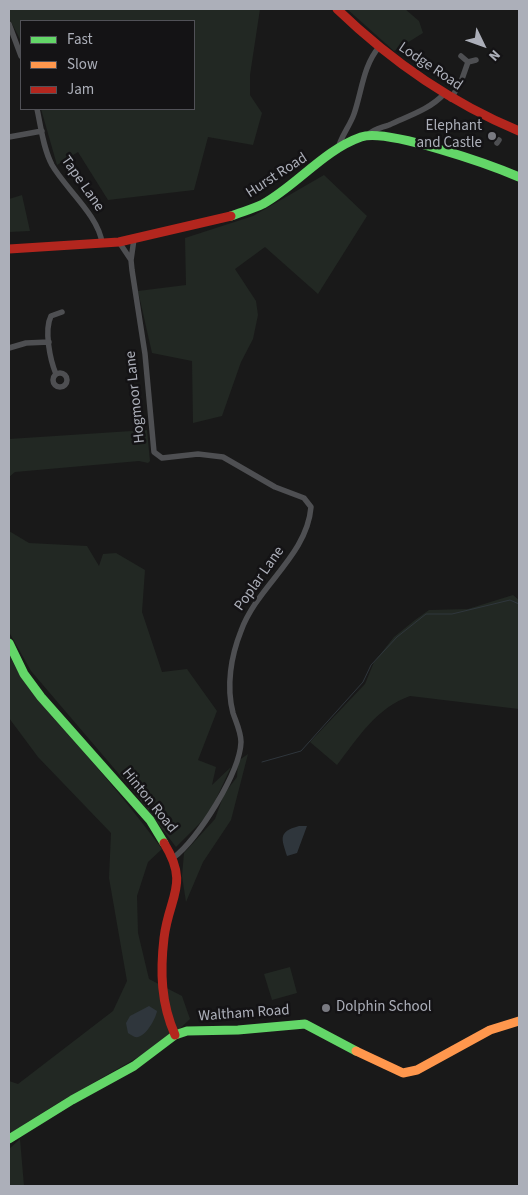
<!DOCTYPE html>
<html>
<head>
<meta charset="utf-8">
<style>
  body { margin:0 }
  #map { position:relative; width:528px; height:1195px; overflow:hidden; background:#191919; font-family:"Source Sans 3",sans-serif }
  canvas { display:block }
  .frame { position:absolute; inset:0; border:10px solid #acafb9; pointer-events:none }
  .legend { position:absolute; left:20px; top:20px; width:175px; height:90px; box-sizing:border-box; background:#141315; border:1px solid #515157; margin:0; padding:6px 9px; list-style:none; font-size:15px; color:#acafb9 }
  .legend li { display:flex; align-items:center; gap:10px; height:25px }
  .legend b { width:25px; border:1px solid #515157 }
  .north { position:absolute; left:458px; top:20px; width:50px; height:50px; -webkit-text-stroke:4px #141315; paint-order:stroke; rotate:132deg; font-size:14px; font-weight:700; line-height:20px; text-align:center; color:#acafb9 }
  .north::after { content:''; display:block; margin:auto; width:18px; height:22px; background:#acafb9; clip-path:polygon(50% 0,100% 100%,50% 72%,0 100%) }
</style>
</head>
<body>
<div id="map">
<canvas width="528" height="1195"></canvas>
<div class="frame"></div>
<ul class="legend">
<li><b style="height:6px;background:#63d668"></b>Fast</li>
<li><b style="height:6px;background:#ff974d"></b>Slow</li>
<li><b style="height:6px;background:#b3261e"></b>Jam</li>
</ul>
<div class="north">N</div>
</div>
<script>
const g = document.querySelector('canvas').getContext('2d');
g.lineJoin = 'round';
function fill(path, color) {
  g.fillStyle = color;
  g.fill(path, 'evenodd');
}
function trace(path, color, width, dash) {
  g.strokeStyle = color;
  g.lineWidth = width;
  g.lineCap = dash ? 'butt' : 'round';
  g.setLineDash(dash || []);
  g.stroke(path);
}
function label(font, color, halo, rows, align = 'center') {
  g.font = font + ' "Source Sans 3",sans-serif';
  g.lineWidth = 5;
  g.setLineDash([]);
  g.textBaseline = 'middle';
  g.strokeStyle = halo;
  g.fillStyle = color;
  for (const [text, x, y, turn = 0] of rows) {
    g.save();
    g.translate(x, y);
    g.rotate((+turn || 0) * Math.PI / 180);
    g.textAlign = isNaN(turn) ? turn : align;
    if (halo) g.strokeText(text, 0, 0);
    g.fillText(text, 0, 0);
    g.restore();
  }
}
fill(new Path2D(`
  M9,9H260L250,75V95L262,113L253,145L208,137L194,190L108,200L78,152L57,165L41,109H194V21H21V41L9,18Z
  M347,9H405L419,21L423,33L394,51Z
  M324,175L367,216L318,294L265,247L235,269L256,301L258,315L253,339L241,362L222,416L193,423L192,361L152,353L138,291L186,285L185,238L253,216Z
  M22,195L30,231L9,232V199Z
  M147,430L150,461L148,463L139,461L15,472L9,477V439Z
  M9,531L29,543L87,546L99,566L103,554L116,553L145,570L142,612L162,672L187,669L217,711L198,760L216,767L212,785L231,767L209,814L176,847L130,787L31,671L9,632Z
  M513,595L519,600V709L410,696C376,708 358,738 337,765L310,742L365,684L374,662L394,637L415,620L429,610L468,609Z
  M9,652C21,687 58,722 82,750C110,782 137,815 162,849L148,862L137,896L138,933L149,979L182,996L190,1019L168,1040L58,1103L9,1134V1081L18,1084L113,1011L127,981L109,878L111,833L38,757L9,718Z
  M248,754L231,820L203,862L186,902L182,876L184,853L215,819L224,794L237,777L238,761Z
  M290,967L297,993L272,1000L264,974Z
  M20,1139L24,1186H9V1149Z`), '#222823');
fill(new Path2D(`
  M299,826H307L297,853L287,856C282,839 277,832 299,826Z
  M149,1006L157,1011C156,1018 145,1039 135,1037C132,1036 130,1034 128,1033L126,1023L130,1016Z`), '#2f363c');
trace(new Path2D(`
  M262,762L301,751L363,682L371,665L397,637L426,614H452L510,600L519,604`), '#2f363c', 1);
trace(new Path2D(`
  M9,24L21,56
  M461,56L468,62
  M451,99L462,79L468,62L476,60
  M37,109C41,127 43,148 52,165C65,188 99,216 102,243
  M368,135C373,129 381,128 389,125C408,116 429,110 444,94
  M9,137L42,131
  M497,143L499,140
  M338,150C339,139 350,126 354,114C362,91 363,66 379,47
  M134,239L131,260L132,270L145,354L154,452L162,458L198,454L223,457L275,487L304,498L311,507C307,556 257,586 241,631C231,656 226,686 233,713C236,722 241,732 241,742C240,772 198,840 173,858
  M119,242L131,260
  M9,348L26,343L49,342
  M53 380a7 7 0 1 1 14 0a7 7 0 1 1-14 0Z
  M56,374C50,360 44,330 51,316L62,312`), '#4e4f52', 5.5);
trace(new Path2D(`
  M231,216C241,212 253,209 263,204C297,185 324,150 361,137C387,128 491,165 519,177
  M9,643L24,674L41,697L150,820L164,843
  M9,1139L72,1100L134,1066L175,1035L187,1031L238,1030L305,1024L356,1051`), '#63d668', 9);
trace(new Path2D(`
  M356,1051L403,1073L417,1070L490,1030L519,1021`), '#ff974d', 9);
trace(new Path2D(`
  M337,9C391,61 449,102 519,131
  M9,249L119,242L231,216
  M164,843C190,885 169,896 164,938C160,972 161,1003 175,1035`), '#b3261e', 9);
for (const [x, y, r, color] of [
  [492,136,5,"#797a81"],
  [326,1008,5,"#797a81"]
]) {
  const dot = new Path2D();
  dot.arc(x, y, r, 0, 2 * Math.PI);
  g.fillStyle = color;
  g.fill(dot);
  trace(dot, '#141315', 2);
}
label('15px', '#acafb9', '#141315', [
  ["Lodge Road",430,67,34],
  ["Hurst Road",277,176,-33],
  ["Tape Lane",82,184,55],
  ["Hogmoor Lane",136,397,-96],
  ["Poplar Lane",260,579,-55],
  ["Hinton Road",149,801,51],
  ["Waltham Road",244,1014,-4]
]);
label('15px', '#acafb9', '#141315', [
  ["Elephant",482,127],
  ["and Castle",482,144],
  ["Dolphin School",336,1008,"left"]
], 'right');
</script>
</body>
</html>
